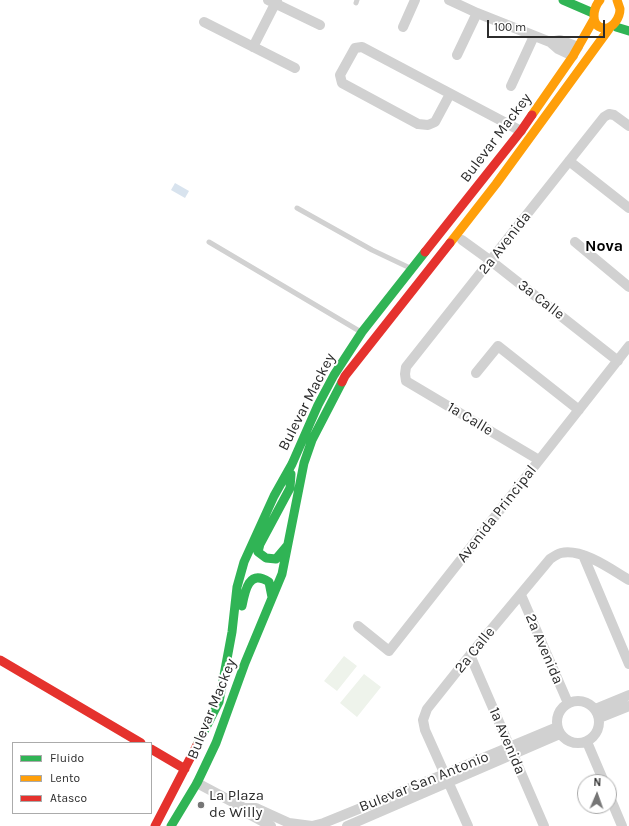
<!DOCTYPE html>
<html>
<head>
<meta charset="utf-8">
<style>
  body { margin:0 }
  #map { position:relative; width:629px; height:826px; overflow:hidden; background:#fff; font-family:Karla,sans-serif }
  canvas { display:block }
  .legend { position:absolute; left:12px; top:742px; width:140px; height:72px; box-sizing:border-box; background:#fff; border:1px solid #ababab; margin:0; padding:5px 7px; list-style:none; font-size:12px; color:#2c2c2c }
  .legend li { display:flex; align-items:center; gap:8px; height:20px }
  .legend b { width:20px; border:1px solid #ababab }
  .north { position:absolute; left:577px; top:774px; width:40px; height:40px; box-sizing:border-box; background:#fff; border:1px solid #ababab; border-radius:50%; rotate:2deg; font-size:11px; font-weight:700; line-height:16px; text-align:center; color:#2c2c2c }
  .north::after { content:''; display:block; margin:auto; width:14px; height:18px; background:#767676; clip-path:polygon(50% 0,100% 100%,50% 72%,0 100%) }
  .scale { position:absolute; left:487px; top:20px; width:118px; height:18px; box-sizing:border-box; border:2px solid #2c2c2c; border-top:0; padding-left:5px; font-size:12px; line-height:14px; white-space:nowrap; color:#2c2c2c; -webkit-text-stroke:3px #fff; paint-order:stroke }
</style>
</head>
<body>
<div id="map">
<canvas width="629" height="826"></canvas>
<ul class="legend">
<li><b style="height:5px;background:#30b455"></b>Fluido</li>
<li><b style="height:5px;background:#ff9f0a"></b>Lento</li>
<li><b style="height:5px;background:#e5322d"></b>Atasco</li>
</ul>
<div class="north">N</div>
<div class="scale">100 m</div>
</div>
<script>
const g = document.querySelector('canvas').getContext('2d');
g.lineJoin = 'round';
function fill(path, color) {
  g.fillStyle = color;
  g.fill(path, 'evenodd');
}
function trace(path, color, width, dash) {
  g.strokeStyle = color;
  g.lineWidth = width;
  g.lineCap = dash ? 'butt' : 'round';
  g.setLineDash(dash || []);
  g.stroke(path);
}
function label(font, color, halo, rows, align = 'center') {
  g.font = font + ' Karla,sans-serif';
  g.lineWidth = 4;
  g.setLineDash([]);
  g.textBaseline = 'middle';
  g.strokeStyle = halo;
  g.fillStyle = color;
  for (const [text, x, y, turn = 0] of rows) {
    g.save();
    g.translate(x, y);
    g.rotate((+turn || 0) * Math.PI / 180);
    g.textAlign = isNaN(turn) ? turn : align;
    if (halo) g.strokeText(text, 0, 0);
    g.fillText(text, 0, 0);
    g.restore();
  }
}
fill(new Path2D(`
  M344,656L357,666L337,691L324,681Z
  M364,674L381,687L357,717L340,703Z`), '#eef3eb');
fill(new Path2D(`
  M175,183L189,191L185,198L171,190Z`), '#d8e3ee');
trace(new Path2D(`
  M356,3L357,0
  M297,208L372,250L410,268
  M209,242L361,332`), '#d1d1d1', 5);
trace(new Path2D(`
  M268,0L320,25
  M449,0L477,13L550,42L558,49L573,56
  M204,22L295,68
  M403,27L415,0
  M550,42L560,40L578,47
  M253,47L277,0
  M457,55L477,13
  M511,86L534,36
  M450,94L435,122L428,125L418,124L342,83L340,75L355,48L362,47L521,131
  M569,161L629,208
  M462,240L491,261L618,361
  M575,242L629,287
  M476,373L498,346L579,410
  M539,460L406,381L405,374L406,367L604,117L609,114L614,115L629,126
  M583,555L629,664
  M521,595L568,703
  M358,626L389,651L629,346
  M470,655L544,826
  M557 722a21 21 0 1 1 42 0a21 21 0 1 1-42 0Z
  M595,709L629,695
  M599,718L629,706
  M587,742L604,782
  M197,783L244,808L249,814L271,826
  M609,795L622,826
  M244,808H256L289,823L312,826L324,823L445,774L557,727
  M347,826L560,734
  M468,826L425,730L423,720L427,709L470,655L550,559C553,557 557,554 561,553C582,548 611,569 629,580`), '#d1d1d1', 10);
trace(new Path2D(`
  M563,0L593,13
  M616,27L629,31
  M287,546L276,559L266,558L258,552L260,544L290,488L291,474
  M242,606C245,590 249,569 269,582L272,597
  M197,745L219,702L232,632L237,587L244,562L274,496L292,464L318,405L334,375L362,332L425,252
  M171,826L197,783L216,743L245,663L282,574L304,463L312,440L342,382`), '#30b455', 9);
trace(new Path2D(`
  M600,0C593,8 590,26 603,28C613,30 620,17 620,9C619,6 618,3 617,0
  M532,115L573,56L594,19
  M450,243L496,184L609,29`), '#ff9f0a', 9);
trace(new Path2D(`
  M425,252L521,131L532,115
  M342,382L345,376L450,243
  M0,660L141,743
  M151,749L185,769
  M155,826L197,745`), '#e5322d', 9);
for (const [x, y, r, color] of [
  [201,805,4,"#767676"]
]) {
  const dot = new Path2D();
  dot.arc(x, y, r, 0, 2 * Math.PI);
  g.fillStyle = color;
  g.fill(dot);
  trace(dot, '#fff', 1.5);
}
label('15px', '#2c2c2c', '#fff', [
  ["Bulevar Mackey",496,138,-53],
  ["2a Avenida",505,243,-52],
  ["3a Calle",541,300,38],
  ["Bulevar Mackey",307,402,-63],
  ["1a Calle",470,419,31],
  ["Avenida Principal",497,514,-52],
  ["2a Avenida",544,649,67],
  ["2a Calle",475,650,-51],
  ["Bulevar Mackey",212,709,-68],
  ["1a Avenida",507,741,67],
  ["Bulevar San Antonio",424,782,-22]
]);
label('15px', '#2c2c2c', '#fff', [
  ["La Plaza",209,796],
  ["de Willy",209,813]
], 'left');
label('bold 16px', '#000', '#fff', [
  ["Nova",604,246]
]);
</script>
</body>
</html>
